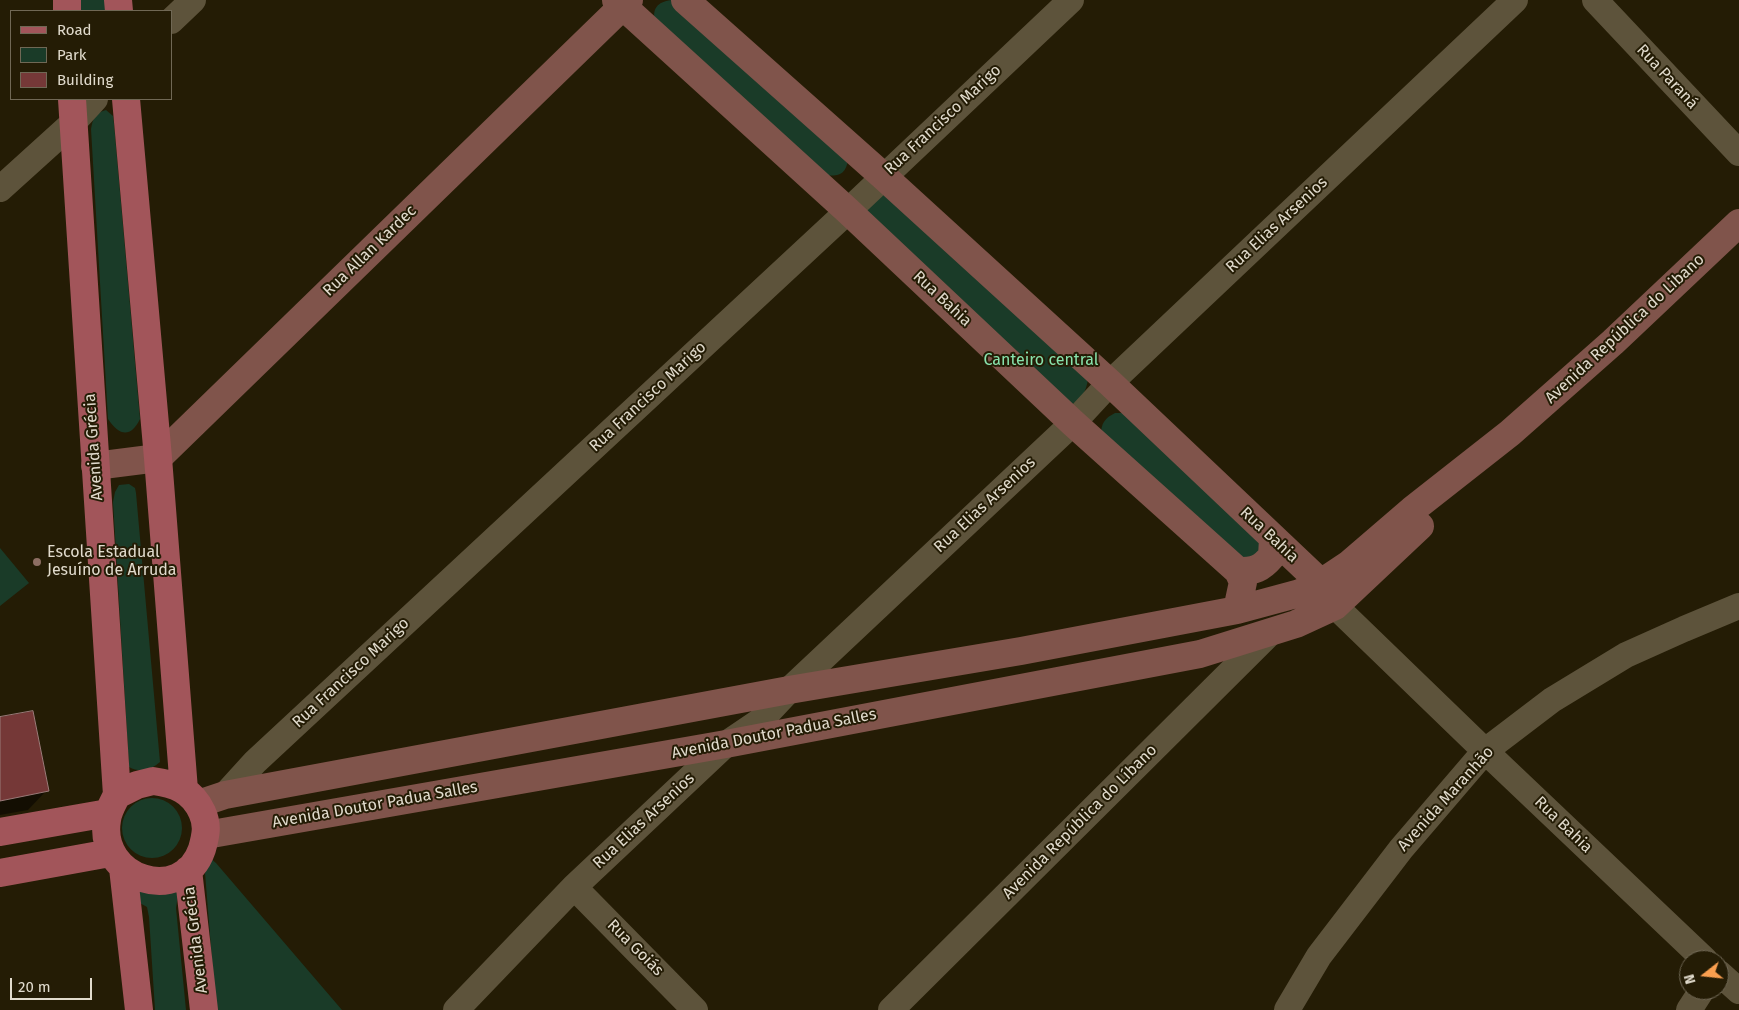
<!DOCTYPE html>
<html>
<head>
<meta charset="utf-8">
<style>
  body { margin:0 }
  #map { position:relative; width:1739px; height:1010px; overflow:hidden; background:#241c05; font-family:"Fira Sans",sans-serif }
  canvas { display:block }
  .legend { position:absolute; left:10px; top:10px; width:162px; height:90px; box-sizing:border-box; background:#241c05; border:1px solid #706855; margin:0; padding:6px 9px; list-style:none; font-size:15px; color:#e1dbcd }
  .legend li { display:flex; align-items:center; gap:10px; height:25px }
  .legend b { width:25px; border:1px solid #706855 }
  .north { position:absolute; left:1679px; top:950px; width:50px; height:50px; box-sizing:border-box; background:#241c05; border:1px solid #706855; border-radius:50%; rotate:254deg; font-size:14px; font-weight:700; line-height:20px; text-align:center; color:#e1dbcd }
  .north::after { content:''; display:block; margin:auto; width:18px; height:22px; background:#fa9f4f; clip-path:polygon(50% 0,100% 100%,50% 72%,0 100%) }
  .scale { position:absolute; left:10px; top:978px; width:82px; height:22px; box-sizing:border-box; border:2px solid #e1dbcd; border-top:0; padding-left:6px; font-size:15px; line-height:18px; white-space:nowrap; color:#e1dbcd; -webkit-text-stroke:4px #241c05; paint-order:stroke }
</style>
</head>
<body>
<div id="map">
<canvas width="1739" height="1010"></canvas>
<ul class="legend">
<li><b style="height:6px;background:#a2555a"></b>Road</li>
<li><b style="height:14px;background:#1a3b28"></b>Park</li>
<li><b style="height:14px;background:#753837"></b>Building</li>
</ul>
<div class="north">N</div>
<div class="scale">20 m</div>
</div>
<script>
const g = document.querySelector('canvas').getContext('2d');
g.lineJoin = 'round';
function fill(path, color) {
  g.fillStyle = color;
  g.fill(path, 'evenodd');
}
function trace(path, color, width, dash) {
  g.strokeStyle = color;
  g.lineWidth = width;
  g.lineCap = dash ? 'butt' : 'round';
  g.setLineDash(dash || []);
  g.stroke(path);
}
function label(font, color, halo, rows, align = 'center') {
  g.font = font + ' "Fira Sans",sans-serif';
  g.lineWidth = 4;
  g.setLineDash([]);
  g.textBaseline = 'middle';
  g.strokeStyle = halo;
  g.fillStyle = color;
  for (const [text, x, y, turn = 0] of rows) {
    g.save();
    g.translate(x, y);
    g.rotate((+turn || 0) * Math.PI / 180);
    g.textAlign = isNaN(turn) ? turn : align;
    if (halo) g.strokeText(text, 0, 0);
    g.fillText(text, 0, 0);
    g.restore();
  }
}
fill(new Path2D(`
  M78,0H107L108,11H78Z
  M671,0L849,156C846,174 841,177 824,175L655,22C652,9 657,2 671,0Z
  M106,110L113,116L114,124L140,419C131,438 119,436 108,419L91,129C93,118 95,113 106,110Z
  M885,194L1088,379C1086,393 1081,400 1068,407L866,213L868,204Z
  M1115,413H1126L1261,542C1260,558 1252,557 1240,561L1101,435C1101,423 1105,418 1115,413Z
  M129,484L135,488L136,493L160,762C151,770 140,773 129,767L113,502L115,492L119,485Z
  M0,548L29,583L0,606Z
  M122 828a30 30 0 1 1 60 0a30 30 0 1 1-60 0Z
  M210,858L216,863L342,1010H216L205,873Z
  M142,888L177,889L178,895L176,908L186,1010H155L149,917L147,907L138,902V892Z`), '#1a3b28');
fill(new Path2D(`
  M0,718L47,790L28,810L0,815Z`), '#0007');
const building = new Path2D(`
  M33,711L49,791L0,801V717Z`);
fill(building, '#753837');
trace(building, '#997a78', 1);
trace(new Path2D(`
  M1595,0L1739,153
  M171,21L193,0
  M0,189L73,123L95,99
  M1335,606L1485,751L1705,960
  M225,795L255,762L848,211L1071,0
  M574,887L695,1010
  M1719,973L1739,991
  M456,1010L574,887L726,744L760,721L789,690L1073,423L1110,383L1515,0
  M891,1010L1270,633
  M1287,1010L1319,956L1401,849L1485,751L1552,700L1626,655L1684,629L1739,606
  M1689,1010L1702,990`), '#5d533b', 26);
trace(new Path2D(`
  M616,0L848,211L1073,423L1238,571L1243,582L1237,610
  M685,0L883,176L1110,383L1321,583
  M95,466L158,458L629,0
  M1238,571C1255,571 1261,569 1272,556L1273,539
  M198,804L225,795L789,690L1021,651L1237,610L1300,593L1321,583L1348,565L1412,510L1510,433L1613,342L1739,223
  M206,835L726,744L1200,654L1296,624L1335,606L1420,526`), '#80544b', 28);
trace(new Path2D(`
  M67,0V11
  M118,0L119,11
  M72,99L117,795
  M126,99L158,458L184,790
  M153,781C175,784 192,790 202,812C208,825 206,835 202,849C182,907 97,879 107,820C108,811 113,803 117,795L137,785Z
  M0,832L108,813
  M123,868L139,1010
  M188,870L204,1010
  M0,873L110,853`), '#a2555a', 28);
for (const [x, y, r, color] of [
  [37,562,5,"#8d6e63"]
]) {
  const dot = new Path2D();
  dot.arc(x, y, r, 0, 2 * Math.PI);
  g.fillStyle = color;
  g.fill(dot);
  trace(dot, '#241c05', 2);
}
label('16px', '#e1dbcd', '#241c05', [
  ["Rua Paraná",1667,77,47],
  ["Rua Francisco Marigo",943,120,-43],
  ["Rua Elias Arsenios",1277,225,-43],
  ["Rua Allan Kardec",370,251,-44],
  ["Rua Bahia",942,299,43],
  ["Avenida República do Libano",1625,329,-43],
  ["Rua Francisco Marigo",648,397,-43],
  ["Avenida Grécia",94,447,-94],
  ["Rua Elias Arsenios",985,505,-43],
  ["Rua Bahia",1269,535,43],
  ["Rua Francisco Marigo",351,673,-43],
  ["Avenida Doutor Padua Salles",774,734,-11],
  ["Avenida Maranhão",1446,799,-48],
  ["Avenida Doutor Padua Salles",375,805,-10],
  ["Rua Elias Arsenios",644,821,-43],
  ["Avenida República do Líbano",1080,822,-45],
  ["Rua Bahia",1563,825,44],
  ["Avenida Grécia",196,940,-97],
  ["Rua Goiás",635,948,45]
]);
label('16px', '#89e3ad', '#241c05', [
  ["Canteiro central",1041,361]
]);
label('16px', '#e1dbcd', '#241c05', [
  ["Escola Estadual",47,553],
  ["Jesuíno de Arruda",47,571]
], 'left');
</script>
</body>
</html>
